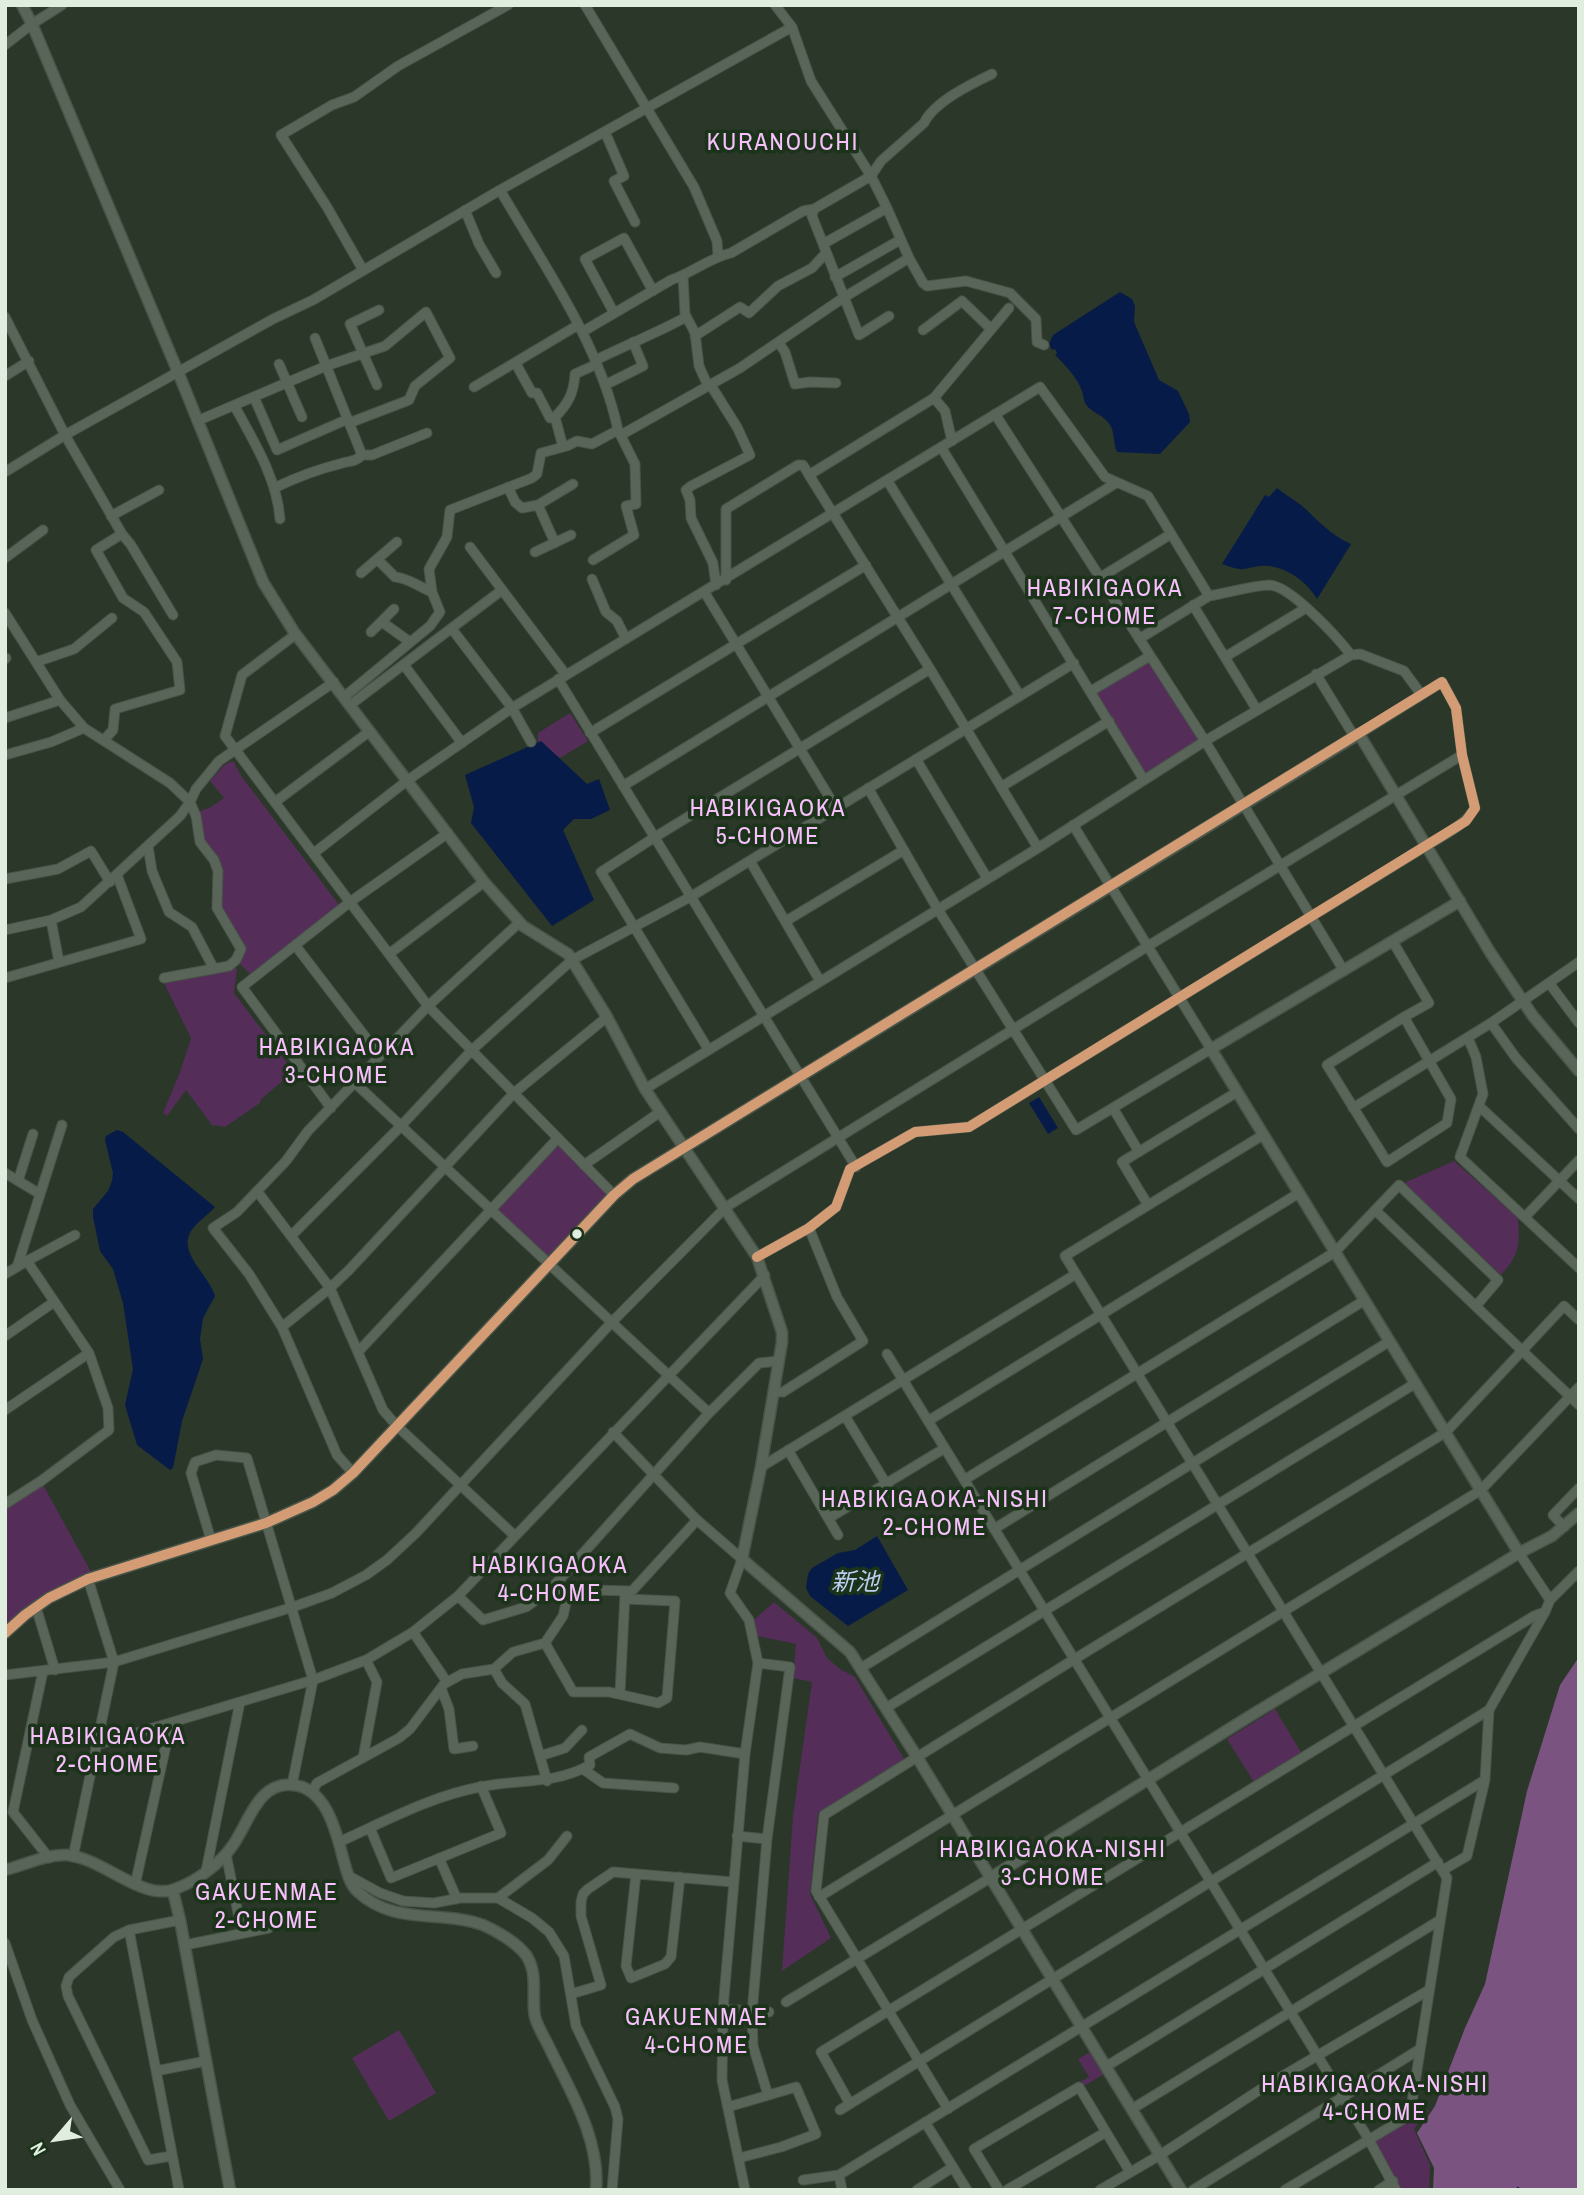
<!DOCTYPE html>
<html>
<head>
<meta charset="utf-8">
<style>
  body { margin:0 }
  #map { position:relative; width:1584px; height:2195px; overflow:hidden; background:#2a3729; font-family:"Archivo Narrow",sans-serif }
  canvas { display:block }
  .frame { position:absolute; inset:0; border:7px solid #dfeede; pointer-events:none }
  .north { position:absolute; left:21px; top:2104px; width:70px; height:70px; -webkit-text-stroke:5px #1a3319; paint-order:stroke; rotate:241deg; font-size:19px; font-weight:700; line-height:28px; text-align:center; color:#dfeede }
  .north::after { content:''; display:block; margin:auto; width:24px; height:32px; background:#dfeede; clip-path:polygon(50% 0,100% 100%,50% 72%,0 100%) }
</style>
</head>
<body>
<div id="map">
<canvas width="1584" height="2195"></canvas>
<div class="frame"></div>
<div class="north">N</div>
</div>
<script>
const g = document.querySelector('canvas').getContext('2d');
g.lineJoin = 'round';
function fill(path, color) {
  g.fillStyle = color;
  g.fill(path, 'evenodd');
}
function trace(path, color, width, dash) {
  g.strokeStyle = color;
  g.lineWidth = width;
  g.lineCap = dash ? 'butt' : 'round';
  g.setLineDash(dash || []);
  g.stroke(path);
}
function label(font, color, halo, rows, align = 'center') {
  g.font = font + ' "Archivo Narrow","Noto Sans JP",sans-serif';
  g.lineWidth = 7;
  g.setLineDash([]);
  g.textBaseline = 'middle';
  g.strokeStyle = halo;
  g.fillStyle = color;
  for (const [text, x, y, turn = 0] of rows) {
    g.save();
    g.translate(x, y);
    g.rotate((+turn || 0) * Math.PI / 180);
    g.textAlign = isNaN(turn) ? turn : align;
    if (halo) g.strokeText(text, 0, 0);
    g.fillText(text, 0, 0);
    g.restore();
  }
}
fill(new Path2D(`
  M1149,659L1202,743L1144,780L1094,692Z
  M570,713L588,741L560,758L538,742V733Z
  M233,761L242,777L340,906L250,974L240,964L245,947L221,905L222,872L203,841L198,812L211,807L224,798L210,781L224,765Z
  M237,968L234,993L294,1072L261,1099L260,1103L225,1127L212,1125L186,1090L167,1116L163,1113L180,1072L191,1038L163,981Z
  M558,1144L608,1195L549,1258L497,1209Z
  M1454,1161L1518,1218C1520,1245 1519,1256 1501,1275L1404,1183Z
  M41,1481L91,1572L49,1593L5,1629V1505Z
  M774,1602L817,1638L827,1658L840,1669L855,1677L904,1759L818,1813L810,1894L831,1938L782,1971L793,1816L812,1682L793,1678L796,1644L757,1636L754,1620Z
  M1275,1709L1301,1752L1254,1782L1227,1739Z
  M399,2030L436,2093L389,2121L352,2058Z
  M1092,2051L1104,2074L1082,2087L1080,2082L1089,2077L1078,2059Z
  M1416,2106L1429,2110L1414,2129L1430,2165L1429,2190H1400L1396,2179L1376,2144V2138L1415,2116Z`), '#542e58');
fill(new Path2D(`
  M1579,1657V2190H1433L1434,2168L1417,2133L1435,2106L1465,2028L1485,1984L1527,1791L1560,1685Z`), '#7b5380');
fill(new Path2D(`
  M1120,292L1132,299L1135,306L1134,322L1159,380L1178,391L1189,414L1190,422L1160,454L1117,452C1113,443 1115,433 1110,425C1105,416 1095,414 1088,407C1083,402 1084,397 1082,391C1077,377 1065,365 1055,355L1057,353L1055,349L1052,350L1049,344L1053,335Z
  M1277,488C1284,494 1293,499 1301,505C1317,519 1331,536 1351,544L1317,599C1307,582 1287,567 1267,566C1258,565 1252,568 1244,569C1237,570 1229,566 1222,564L1265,495L1269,497Z
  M541,741L587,784L599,779L610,810L591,819H574L563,830L594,900L552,926L471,823L474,807L465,775Z
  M1039,1097L1058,1128L1048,1134L1029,1103Z
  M117,1130L123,1132L215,1207C208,1215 197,1222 191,1231C177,1253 210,1276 215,1296L203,1318L200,1339L203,1359L182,1421L173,1468L170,1470L137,1445L125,1405L133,1369L123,1303L113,1269L100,1251L93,1217V1209L108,1191L112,1181L113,1173L105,1140L106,1136Z
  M877,1536L908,1590L848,1626L810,1596L806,1588L808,1574L812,1568L838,1553L855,1550Z`), '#071b49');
trace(new Path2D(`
  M1517,2190L1518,2188`), '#071b49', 2.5);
const minor = new Path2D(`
  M585,5L694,187L717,241L718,255
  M775,5L792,27L811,81L871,176L887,208L909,258L923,283L927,286L966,281L1010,293L1036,319L1037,342L1044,345
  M5,45L32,24L62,5
  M605,132L624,176L614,181L635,222
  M500,190C544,266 599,342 618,430
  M814,209L812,216L859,335L889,316
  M465,210L479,244L496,273
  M823,244L887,208
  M363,270L327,207L281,135L332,105L354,97L398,66L508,5
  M683,276L685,314L695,333L699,366L708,386
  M835,277L900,240
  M1009,308L934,398L809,475L930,669L1038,848
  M614,313L585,259L624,238L653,291
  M5,317L65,435L122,534L131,545L173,615
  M923,330L962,301L991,329
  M582,332L671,280C692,273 709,258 731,253L803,211L814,209L871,176L881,161L924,123C934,102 971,84 992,74
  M695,336L740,307L749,313L778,286L812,268L826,253
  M315,338L362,455H372L427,433
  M779,343L785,352L795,384L810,382L836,383
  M596,360C626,345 657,333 686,317
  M279,364L302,417
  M516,364L532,393H537L550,418L555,417L563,447
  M5,376L29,361
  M710,384L737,427L750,455L691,486L686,490L690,500L691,518L713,563L716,585
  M377,385L350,324L379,310
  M605,385L643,366L633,342
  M474,387L578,325
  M254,397L277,450L348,419
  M934,398L945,411L952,441
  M234,405C253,440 277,478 280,519
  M995,414L1205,741L1344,971
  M555,417C568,404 574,393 575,374L597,364
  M197,421L326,366L385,346L426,312L450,358L415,386L409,400L349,423
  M621,435L740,368L843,298L909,258
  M941,447L1144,780
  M5,472L65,435L273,319L313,300L500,190L792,27
  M887,480L1020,696
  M508,487L515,502L522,508L538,505L573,484
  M274,488C297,477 318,469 343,463C351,461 357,461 362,455
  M538,505L555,543
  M111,516L159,490
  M470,547L566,675
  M535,552L571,535
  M5,558L43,530
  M378,560L395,577C409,578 419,587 432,592
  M361,573L397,542
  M1101,577L1171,534
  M592,579L606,612L617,621L626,639
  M726,580V509L798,465H803L809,475
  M705,593L836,808
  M1193,605L1257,710
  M5,613L60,700L84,728L170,783L190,802L196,789L219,761L334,682
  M382,622L410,642
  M452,629L512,708L531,742
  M371,632L394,609
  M296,634L242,675L225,736L428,1006L614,1195
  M1139,639L1209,596
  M1225,657L1306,608
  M5,659L6,658
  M36,662L74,649L112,618
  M404,665L462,743
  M1316,674L1354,736
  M558,679L856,1167
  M1091,691L1150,656
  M344,697L430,626L440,612L432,592L429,569L447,537L450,510L532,478L537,474L541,453L567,446L577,441L592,444L618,430L635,464L636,504L626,506L634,535L593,560
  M350,705L502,590
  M5,718L60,700
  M590,733L866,565
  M104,740L113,730L115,709L180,690L177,662L144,612L123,598L96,550L122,534
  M5,755L51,742L84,728
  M916,759L987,878
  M623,786L1116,483
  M1001,787L1109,721
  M868,788L937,908L1076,1130L1211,1049L1073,825
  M275,802L370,731
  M148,846L152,871L169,912L192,927L214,969
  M314,853L408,780L512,708L1040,387L1105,477L1148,496L1209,596C1228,593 1249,586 1269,585C1290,585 1338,638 1351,655
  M750,861L820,981
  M5,879L58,869L91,851L110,882
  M51,920L59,962
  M786,921L904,850
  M5,930L51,920L81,907L180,816L190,802L196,816L200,842L214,860L218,871L217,908L241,949L236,960L229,966L164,978
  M1393,942L1429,1003L1404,1017
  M295,945L380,1056
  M389,954L484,882
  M5,978L141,939L117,875
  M1549,983L1579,1023
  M1404,1017L1451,1099L1447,1123L1387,1162L1327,1065Z
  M1491,1023L1516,1058L1579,1129
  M1468,1038L1476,1057L1483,1094L1460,1157L1579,1268
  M708,1049L601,872L655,837L930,669
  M355,1083L709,1413
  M645,1089L1038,848L1205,741L1351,655L1360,654L1404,671L1421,694
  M1479,1106L1579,1199
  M331,1108L242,987L350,902L448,833
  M1113,1108L1139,1152
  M1353,1108L1491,1023L1579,962
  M1263,1135L1065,1256L1447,1878L1410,2115L1285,2190
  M584,1165L660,1112
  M5,1173L40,1194
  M18,1181L33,1134
  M257,1191L330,1288L383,1410L396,1425L515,1536
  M1148,1205L1122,1162L1237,1092
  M1375,1210L1579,1405
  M1525,1217L1579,1160
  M291,1236L400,1127L472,1050L572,960L692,896L1074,663
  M757,1257L809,1228L836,1207L850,1169L915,1132L969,1127L1426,846C1444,835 1464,826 1475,808L1462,755L1456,708L1442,682L1359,734
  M27,1261L75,1235
  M17,1267L62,1125
  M5,1274L27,1261L89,1353L108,1408L109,1430L41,1481L5,1504
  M282,1327L330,1288L349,1270L514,1093L607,1017
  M5,1336L54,1302
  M358,1352L558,1138
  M887,1354L1368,2138L1396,2190
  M774,1392H783L863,1341L837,1297L809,1228
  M5,1410L89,1353
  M845,1416L896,1500
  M928,1421L1299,1193
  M613,1432L697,1520L742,1559L730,1593L749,1620L758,1663L745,1754L723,2009L722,2080L745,2190
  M788,1450L838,1535
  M761,1467L1076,1274
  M353,1473L337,1455L282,1327L249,1274L213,1228L237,1212L286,1161L308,1131L428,1006L520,922
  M964,1480L1335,1252L1399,1185L1498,1280L1476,1306
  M829,1518L945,1448
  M1564,1527L1553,1515L1579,1488
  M994,1529L1365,1300
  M211,1540L191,1473L195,1462L216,1455L247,1458L313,1680L292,1785
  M1519,1553L1550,1600
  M551,1589L632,1591L697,1520
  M458,1596L483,1620L526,1607L551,1589L709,1413L759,1363L779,1361
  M36,1607L55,1670
  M413,1632L447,1682
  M545,1643L573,1692H609L658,1703L667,1698L675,1601L625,1599
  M758,1663L790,1667L767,1839L752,2013L753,2046L768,2095
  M861,1668L1390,1341
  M494,1669L502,1683L525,1704L547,1781
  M43,1671L13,1812L49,1858
  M5,1675L114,1662L293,1607L332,1593L366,1575L387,1560L416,1533L611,1323L726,1207L1148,946L1462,755
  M441,1688L449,1709L454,1749L473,1746
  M620,1693L625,1594
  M886,1708L1416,1383
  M96,1745L313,1680L366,1660L413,1632L458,1596L765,1275
  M540,1756L565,1748L582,1730
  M363,1758L377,1682L366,1660
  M583,1769L603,1783L674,1788
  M312,1792L317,1783L399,1738L410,1729L444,1684L462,1674L494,1669L513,1652L545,1643L563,1616L569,1590
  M370,1828L391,1878L501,1833L481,1786
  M737,1836L767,1839
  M339,1842C384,1822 431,1796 480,1787C518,1779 554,1785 590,1765L589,1757L630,1734L660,1748L686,1750L700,1747L745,1754
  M226,1854L242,1933
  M73,1857L114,1662L88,1579
  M439,1858L457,1899
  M1443,1870L1467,1856L1485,1780L1489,1710L1545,1612L1550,1600L1579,1571
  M206,1871L240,1702
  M636,1874L626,1966L631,1978L665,1964L671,1957L680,1877
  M349,1876L380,1893L403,1901L434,1903L460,1898H498L532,1918L549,1932L564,1956L576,2026L615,2107L618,2119L612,2190
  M135,1885L171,1723
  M819,1897L1481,1490L1579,1387
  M498,1898L548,1860L567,1836
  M129,1930L179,2190
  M5,1943L32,2020L70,2105L120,2190
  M185,1945L269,1928
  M571,1994L601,1985L581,1916V1902L583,1894L588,1889L613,1872L733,1882
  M786,2002L990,1878
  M723,2009L769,2012
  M1107,2066L1438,1862
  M156,2071L206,2061
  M850,2104L821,2052L1534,1616L1545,1612
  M728,2107L796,2087L816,2134L781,2147L739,2158
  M948,2109L816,1891L824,1815L1073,1660L1446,1432L1564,1306L1579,1320
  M1132,2109L1440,1920
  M840,2110L1489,1710
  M925,2122L967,2190
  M171,2156L148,2160L68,1996L66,1986L69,1977L114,1937L129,1930L180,1920
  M839,2175L842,2190
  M803,2180L839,2175L1485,1780
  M917,2190L953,2167
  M999,2190L974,2149L1079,2087L1130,2172
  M1007,2190L1106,2132
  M1100,2190L1160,2155L1264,2087L1429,1990
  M1193,2190L1420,2049
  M1379,2190L1393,2181`);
const tertiary = new Path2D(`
  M22,5L32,24L178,372L263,582L294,632L484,882L523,926L568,954L607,1017L645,1089L757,1257L782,1332V1342L761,1467L742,1559L850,1652L917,1757L1181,2190
  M1460,901L1211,1049L1519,1553
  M5,1633L25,1615L49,1598L88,1579L266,1523L313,1502L333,1490L353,1473L614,1195L633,1179L1359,734L1490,952L1533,1016L1579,1071
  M5,1870C24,1865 47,1854 67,1855C103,1858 143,1902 175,1889C197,1881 220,1864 233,1845C249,1822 258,1782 292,1785C326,1787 336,1831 343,1858C346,1869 349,1883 357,1891C393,1926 442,1910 483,1925C497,1931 517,1943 526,1955C539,1974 531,1997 535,2017C538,2028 546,2040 551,2051C572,2094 600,2140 596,2190
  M990,1878L1250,1716L1519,1553L1552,1536L1579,1513
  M173,1891L180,1920L230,2190`);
trace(minor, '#485447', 11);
trace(tertiary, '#485447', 13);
trace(minor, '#5a655a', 9);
trace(tertiary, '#5a655a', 10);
trace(new Path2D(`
  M5,1633L25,1615L49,1598L88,1579L266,1523L313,1502L333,1490L353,1473L614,1195L633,1179L1442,682L1456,708L1462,755L1475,808L1466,821L969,1127L915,1132L850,1169L836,1207L809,1228L757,1257`), '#d39c74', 10);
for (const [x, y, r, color] of [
  [577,1234,6,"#dfeede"]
]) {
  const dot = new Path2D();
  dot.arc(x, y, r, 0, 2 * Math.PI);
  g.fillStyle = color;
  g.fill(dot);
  trace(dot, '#1a3319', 2.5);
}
g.letterSpacing = '2px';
label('24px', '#f8c1fd', '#1a3319', [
  ["KURANOUCHI",783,144],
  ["HABIKIGAOKA",1105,590],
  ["7-CHOME",1105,618],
  ["HABIKIGAOKA",768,810],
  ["5-CHOME",768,838],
  ["HABIKIGAOKA",337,1049],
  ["3-CHOME",337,1077],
  ["HABIKIGAOKA-NISHI",935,1501],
  ["2-CHOME",935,1529],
  ["HABIKIGAOKA",550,1567],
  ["4-CHOME",550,1595],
  ["HABIKIGAOKA",108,1738],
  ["2-CHOME",108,1766],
  ["HABIKIGAOKA-NISHI",1053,1851],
  ["3-CHOME",1053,1879],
  ["GAKUENMAE",267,1894],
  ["2-CHOME",267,1922],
  ["GAKUENMAE",697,2019],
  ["4-CHOME",697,2047],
  ["HABIKIGAOKA-NISHI",1375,2086],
  ["4-CHOME",1375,2114]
]);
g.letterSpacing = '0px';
label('italic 24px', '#bccef0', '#1a3319', [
  ["新池",855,1584]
]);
</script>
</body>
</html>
